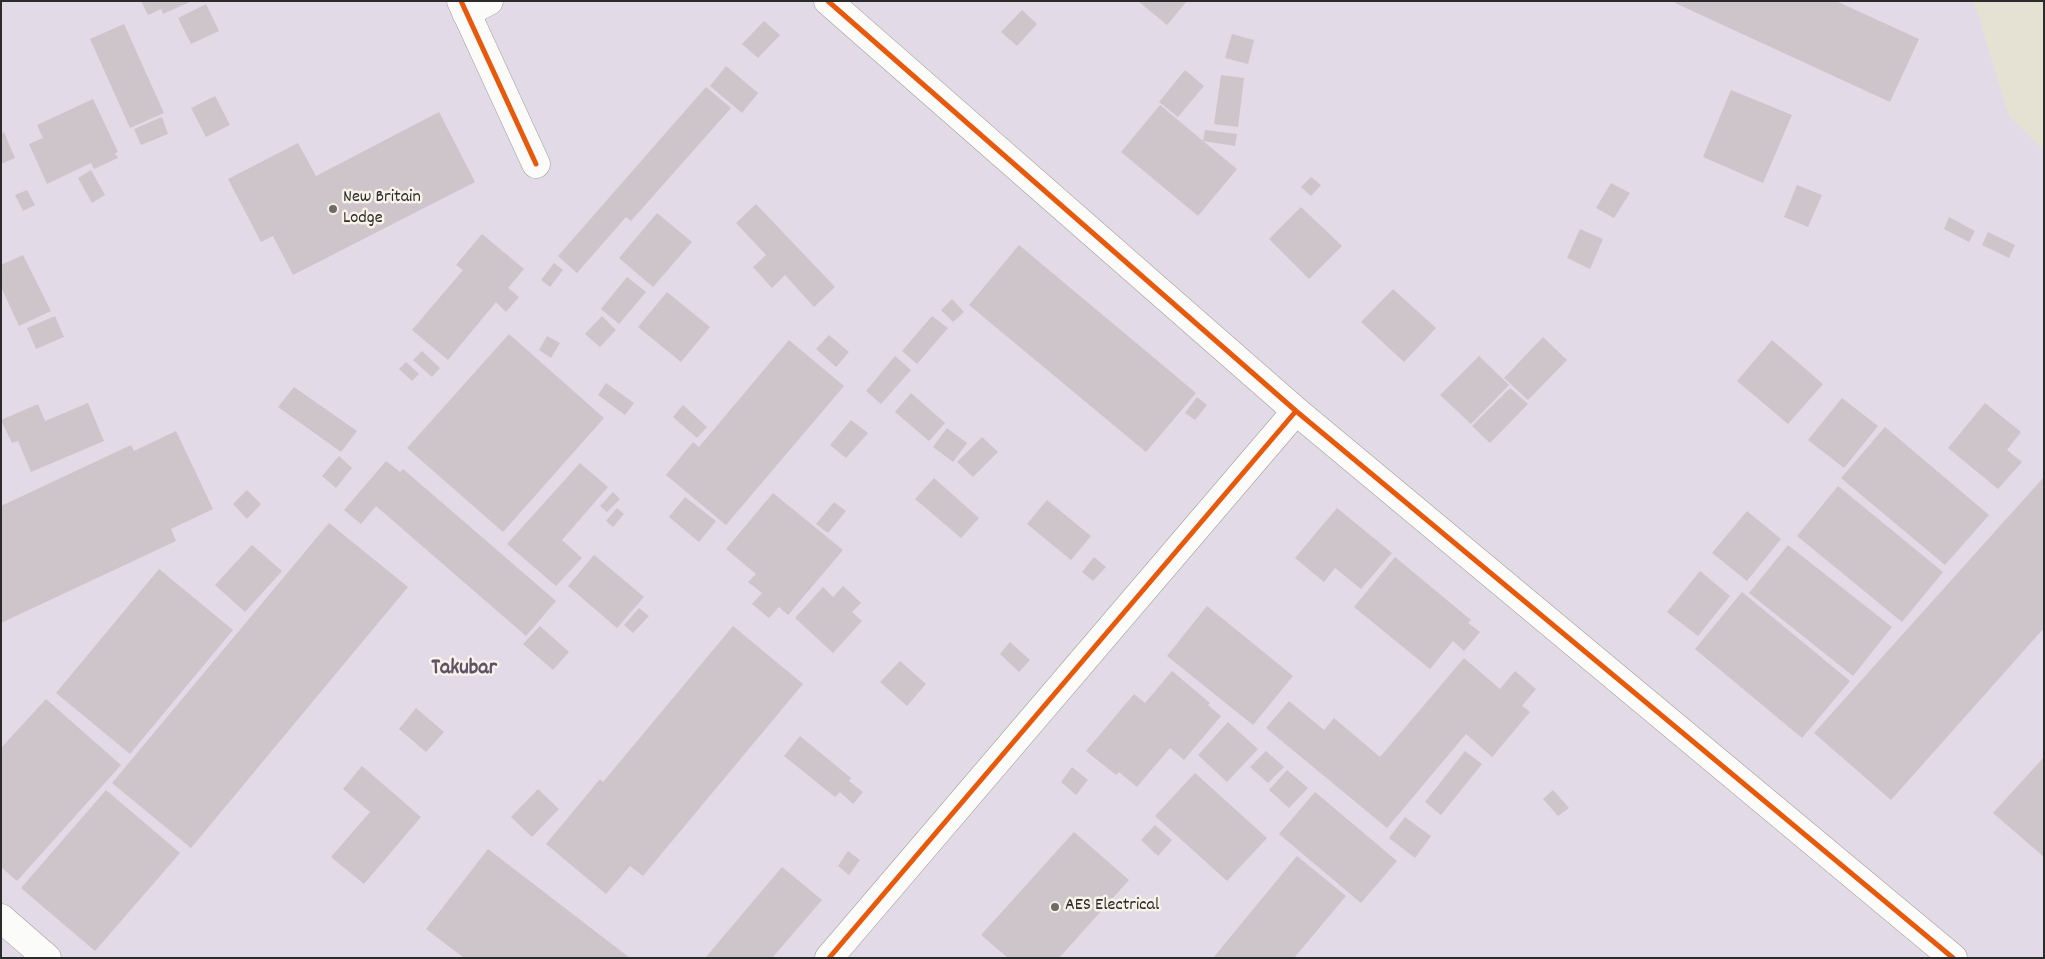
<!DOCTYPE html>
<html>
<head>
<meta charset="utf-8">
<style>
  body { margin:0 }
  #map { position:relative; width:2045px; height:959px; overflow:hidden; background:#e5e2d4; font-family:Dekko,sans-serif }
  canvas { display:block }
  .frame { position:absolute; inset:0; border:2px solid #2b2b2b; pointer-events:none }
</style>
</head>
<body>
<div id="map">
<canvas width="2045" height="959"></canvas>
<div class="frame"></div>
</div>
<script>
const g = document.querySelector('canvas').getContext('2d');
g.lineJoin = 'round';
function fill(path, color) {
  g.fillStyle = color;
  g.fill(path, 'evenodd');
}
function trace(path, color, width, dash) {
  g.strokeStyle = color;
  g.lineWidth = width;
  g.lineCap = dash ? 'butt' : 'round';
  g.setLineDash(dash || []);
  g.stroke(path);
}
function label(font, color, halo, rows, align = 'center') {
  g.font = font + ' Dekko,sans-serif';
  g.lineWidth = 5;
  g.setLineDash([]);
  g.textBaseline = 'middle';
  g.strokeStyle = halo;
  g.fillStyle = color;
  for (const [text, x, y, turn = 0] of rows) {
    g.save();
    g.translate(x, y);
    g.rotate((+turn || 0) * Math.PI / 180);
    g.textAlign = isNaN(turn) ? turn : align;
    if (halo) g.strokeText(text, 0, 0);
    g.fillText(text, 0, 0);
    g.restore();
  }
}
fill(new Path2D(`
  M1,1H1974L2009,116L2044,150V958H1Z`), '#e2dae6');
fill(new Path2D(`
  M141,1H192L163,14L161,9L148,15Z
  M1138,1H1187L1167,25Z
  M1676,1H1836L1919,39L1890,102L1675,3Z
  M206,4L219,31L191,44L178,18Z
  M1022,10L1037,24L1017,46L1001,32Z
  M764,21L780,35L758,58L742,44Z
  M124,24L164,113L130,128L90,39Z
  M1232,34L1254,40L1248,64L1225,58Z
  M726,66L758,93L742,113L710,86Z
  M1185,70L1204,86L1178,117L1159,102Z
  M1221,75L1244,78L1238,127L1214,124Z
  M706,87L731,108L631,221L626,217L577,273L558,256Z
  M1731,90L1792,115L1763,183L1703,157Z
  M215,96L230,125L206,137L191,108Z
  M93,99L118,152L115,153L118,158L94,169L91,163L47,184L29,144L43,138L37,125Z
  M1160,105L1203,141L1205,130L1237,134L1235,146L1203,141L1237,169L1198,216L1121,152Z
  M439,112L475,182L293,275L273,236L261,242L228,179L298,143L316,176Z
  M162,117L168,134L141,145L134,129Z
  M4,132L15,158L1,164V134Z
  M91,170L105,195L92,203L78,178Z
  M1311,177L1321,185L1311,196L1301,187Z
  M1611,183L1630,193L1614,218L1596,208Z
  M1797,185L1822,195L1808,227L1784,217Z
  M27,190L35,205L23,211L15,195Z
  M756,204L835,287L814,307L785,275L772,288L753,267L766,255L736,223Z
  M1301,207L1342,246L1309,279L1269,239Z
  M657,213L692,242L653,287L619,258Z
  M1949,217L1975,231L1969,242L1944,229Z
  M1580,229L1603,239L1590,269L1567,258Z
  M1988,232L2015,245L2009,258L1982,245Z
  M482,234L524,269L508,288L519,297L506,312L496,302L448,360L412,330L463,270L456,265Z
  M1019,245L1196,393L1146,452L969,305Z
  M23,255L51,311L19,326L1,287V265Z
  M554,263L563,270L550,287L541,280Z
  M627,277L646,292L619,324L601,309Z
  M1393,289L1436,328L1404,362L1361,322Z
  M667,292L710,327L681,362L638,327Z
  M952,299L964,312L953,322L941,310Z
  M55,316L64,337L36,349L27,328Z
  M602,316L616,330L600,347L585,334Z
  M932,316L948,328L917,364L902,351Z
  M509,334L604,418L503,532L407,448Z
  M829,335L849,352L836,367L816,349Z
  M547,336L560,343L551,358L539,350Z
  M1543,337L1567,360L1528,400L1504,378Z
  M789,340L844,386L726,525L666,475L693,442L699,447Z
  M1772,340L1823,384L1788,424L1737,381Z
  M422,351L440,368L432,377L413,360Z
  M895,356L911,370L881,404L866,391Z
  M1479,356L1509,385L1471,424L1440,395Z
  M406,362L419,374L412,381L399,369Z
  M606,383L634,403L625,415L598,395Z
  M294,387L357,431L341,452L278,407Z
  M1510,388L1528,404L1490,443L1472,426Z
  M911,393L945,423L929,441L895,412Z
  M1197,397L1207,405L1195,420L1185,413Z
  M1842,398L1878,426L1844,468L1808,440Z
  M88,403L104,441L31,472L18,441L12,443L1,420L38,404L45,421Z
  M1985,403L2021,432L2007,450L2022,462L1998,489L1948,448Z
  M683,405L707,427L697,438L673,417Z
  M851,420L868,433L846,458L830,445Z
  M1885,427L1989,515L1945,565L1841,478Z
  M947,428L967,443L953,462L933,447Z
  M176,431L213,509L171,529L176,541L1,623V506L131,445L134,451Z
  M982,437L998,452L973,477L957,462Z
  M339,456L352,468L336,488L322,476Z
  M386,461L400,472L403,469L556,601L526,636L376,506L361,524L344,510Z
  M580,463L608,487L562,540L582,558L556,586L507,544Z
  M934,478L979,518L961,538L915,499Z
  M2043,478L2044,628L1891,800L1814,733Z
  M1838,486L1943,572L1902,622L1797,536Z
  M247,490L261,504L247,519L233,504Z
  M613,492L620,499L607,512L600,506Z
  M773,493L843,550L788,615L779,607L769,618L752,604L762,593L748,582L756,574L726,549Z
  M685,497L716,521L699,542L669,517Z
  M1047,500L1091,536L1071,560L1027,524Z
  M834,502L846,511L828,533L816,524Z
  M617,508L624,514L613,527L606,521Z
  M1337,508L1392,553L1361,589L1335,568L1324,582L1295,558Z
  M1747,511L1781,539L1747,581L1712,553Z
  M329,523L408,587L191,848L112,783Z
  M252,545L282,571L245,612L215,585Z
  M1788,545L1892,627L1853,676L1749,593Z
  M594,555L644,597L617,628L568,586Z
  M1094,557L1106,567L1093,581L1082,572Z
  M1395,557L1471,620L1468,623L1480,632L1464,651L1453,641L1430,669L1354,607Z
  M159,569L233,630L130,754L56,693Z
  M1700,571L1730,596L1698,636L1667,612Z
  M843,586L861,603L852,612L862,621L833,653L795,618L823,587L833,597Z
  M1742,592L1850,681L1802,738L1695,649Z
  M1207,606L1293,676L1253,725L1167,656Z
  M639,608L649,616L633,633L624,625Z
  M540,626L569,652L553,670L523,644Z
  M733,626L803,684L643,876L630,866L606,894L546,844L600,779L603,782Z
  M1010,642L1030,660L1019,672L1000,654Z
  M1464,658L1500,689L1515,671L1536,689L1522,706L1530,712L1492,757L1466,734L1387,828L1266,728L1289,701L1324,730L1334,718L1380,757Z
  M900,661L926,684L907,706L880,682Z
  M1172,671L1210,703L1208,705L1221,716L1184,760L1170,748L1137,787L1119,772L1116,775L1086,751L1134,694L1145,703Z
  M46,699L121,765L17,881L1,867V748Z
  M416,708L444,732L426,752L399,729Z
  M1228,722L1258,749L1227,782L1198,755Z
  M800,736L851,778L849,781L863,792L853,804L840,792L835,797L784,756Z
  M1266,751L1284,767L1268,783L1250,767Z
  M1465,751L1482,764L1441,815L1425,802Z
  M2044,757V857L1993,813Z
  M362,766L421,817L364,884L331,857L370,812L343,789Z
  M1072,767L1088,780L1076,795L1061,782Z
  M1287,770L1308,788L1289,808L1269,790Z
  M1195,773L1267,838L1227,881L1155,816Z
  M538,789L559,809L532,837L511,817Z
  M106,790L180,853L95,951L21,888Z
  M1553,790L1569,808L1558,816L1543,799Z
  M1315,792L1397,861L1361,903L1279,834Z
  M1405,817L1431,836L1415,858L1389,838Z
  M1155,825L1172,840L1158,856L1141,840Z
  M1074,832L1129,880L1059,958H1008L981,935Z
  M488,849L630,958H464L426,929Z
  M848,851L860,860L849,875L838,866Z
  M1297,856L1346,896L1294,958H1213Z
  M782,867L822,900L772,958L706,957Z`), '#cec5cb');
const minor = new Path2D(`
  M461,1L536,164
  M828,1L1296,411L1953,958
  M466,13L489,1
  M1,918L47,958
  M829,958L1296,411`);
trace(minor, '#a2a098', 29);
trace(minor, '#fbfbf9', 28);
trace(new Path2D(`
  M461,1L536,164
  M828,1L1296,411L1953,958
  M829,958L1296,411`), '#e8590c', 5);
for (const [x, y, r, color] of [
  [333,209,5,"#6c6b66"],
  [1055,907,5,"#6c6b66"]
]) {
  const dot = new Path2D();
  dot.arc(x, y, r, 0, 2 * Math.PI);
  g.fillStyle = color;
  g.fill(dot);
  trace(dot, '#f7f3e8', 2);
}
label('18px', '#2b2b2b', '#f7f3e8', [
  ["New Britain",343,199],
  ["Lodge",343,220],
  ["AES Electrical",1065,907]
], 'left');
label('bold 22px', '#5f5168', '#f7f3e8', [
  ["Takubar",464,670]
]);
</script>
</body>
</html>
